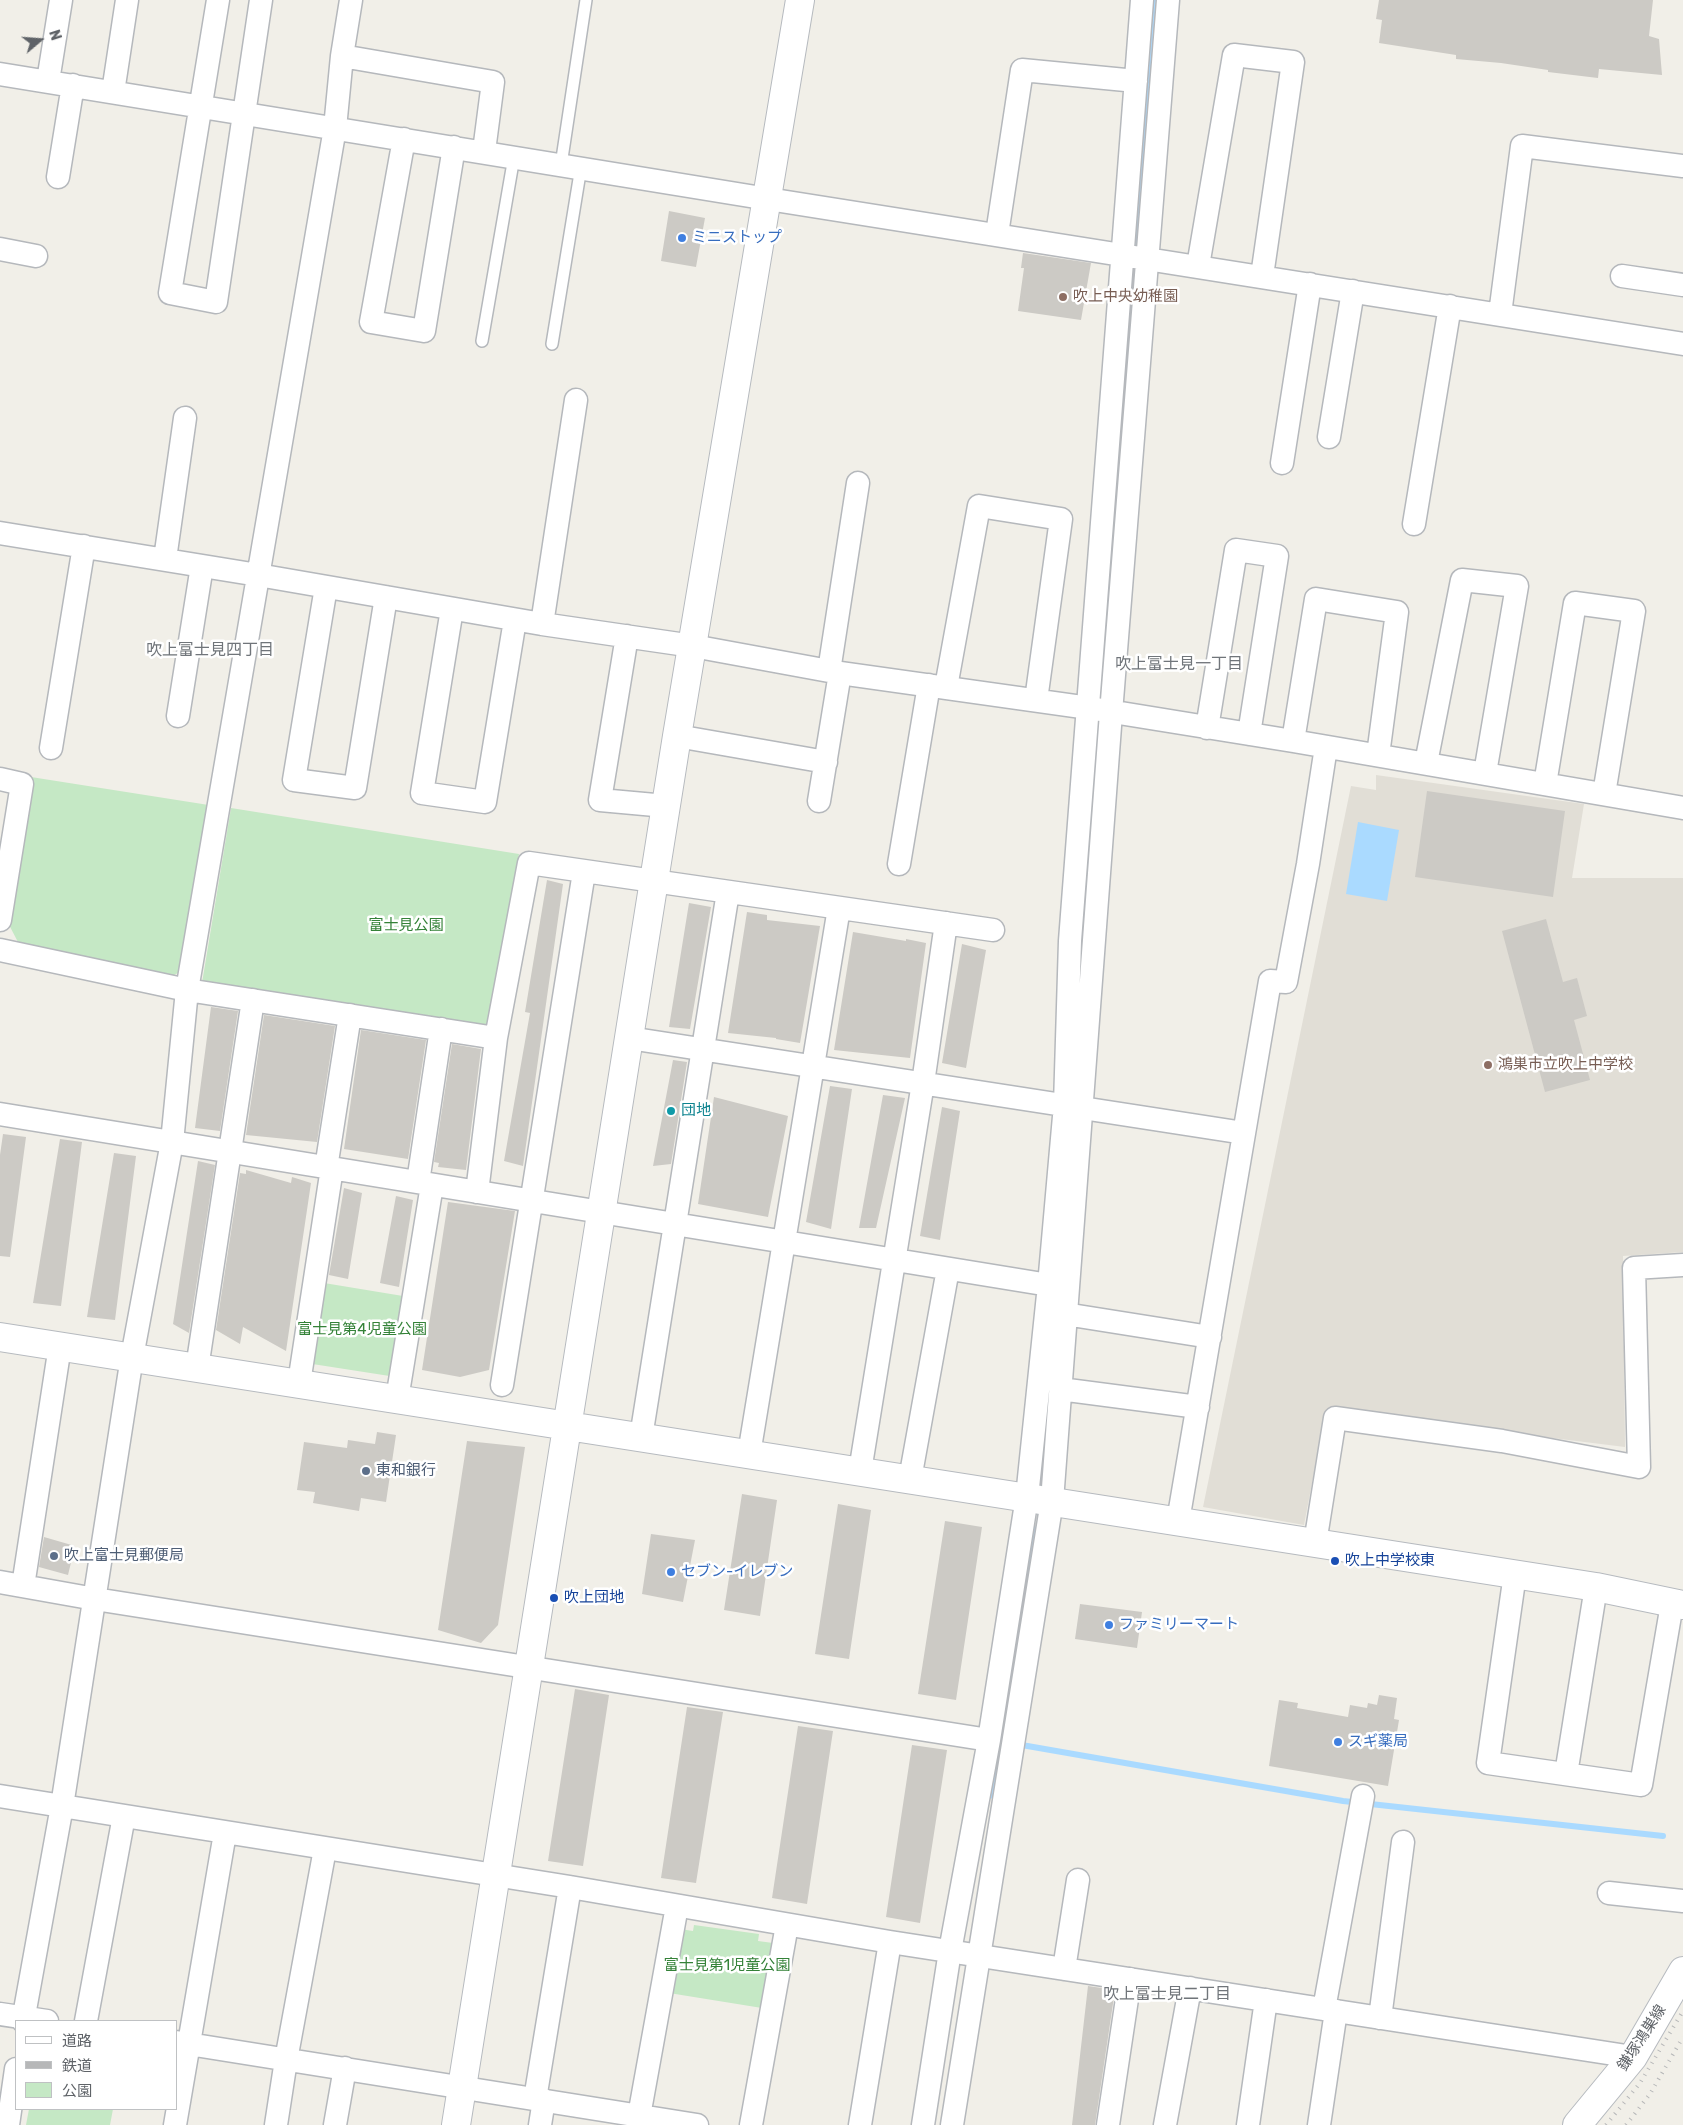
<!DOCTYPE html>
<html>
<head>
<meta charset="utf-8">
<style>
  body { margin:0 }
  #map { position:relative; width:1683px; height:2125px; overflow:hidden; background:#f1efe8; font-family:Rubik,"Noto Sans JP",sans-serif }
  canvas { display:block }
  .legend { position:absolute; left:15px; top:2020px; width:162px; height:90px; box-sizing:border-box; background:#fff; border:1px solid #bfc1c3; margin:0; padding:6px 9px; list-style:none; font-size:15px; color:#5f6368 }
  .legend li { display:flex; align-items:center; gap:10px; height:25px }
  .legend b { width:25px; border:1px solid #bfc1c3 }
  .north { position:absolute; left:15px; top:15px; width:50px; height:50px; -webkit-text-stroke:4px #fff; paint-order:stroke; rotate:72deg; font-size:14px; font-weight:700; line-height:20px; text-align:center; color:#5f6368 }
  .north::after { content:''; display:block; margin:auto; width:18px; height:22px; background:#5f6368; clip-path:polygon(50% 0,100% 100%,50% 72%,0 100%) }
</style>
</head>
<body>
<div id="map">
<canvas width="1683" height="2125"></canvas>
<ul class="legend">
<li><b style="height:6px;background:#fff"></b>道路</li>
<li><b style="height:6px;background:#b6b7b8"></b>鉄道</li>
<li><b style="height:14px;background:#c5e8c5"></b>公園</li>
</ul>
<div class="north">N</div>
</div>
<script>
const g = document.querySelector('canvas').getContext('2d');
g.lineJoin = 'round';
function fill(path, color) {
  g.fillStyle = color;
  g.fill(path, 'evenodd');
}
function trace(path, color, width, dash) {
  g.strokeStyle = color;
  g.lineWidth = width;
  g.lineCap = dash ? 'butt' : 'round';
  g.setLineDash(dash || []);
  g.stroke(path);
}
function label(font, color, halo, rows, align = 'center') {
  g.font = font + ' Rubik,"Noto Sans JP",sans-serif';
  g.lineWidth = 5;
  g.setLineDash([]);
  g.textBaseline = 'middle';
  g.strokeStyle = halo;
  g.fillStyle = color;
  for (const [text, x, y, turn = 0] of rows) {
    g.save();
    g.translate(x, y);
    g.rotate((+turn || 0) * Math.PI / 180);
    g.textAlign = isNaN(turn) ? turn : align;
    if (halo) g.strokeText(text, 0, 0);
    g.fillText(text, 0, 0);
    g.restore();
  }
}
fill(new Path2D(`
  M1376,775L1584,804L1572,878H1683V1252L1623,1256L1625,1447L1326,1410L1304,1525L1203,1507L1351,786L1376,790Z`), '#e1ded6');
fill(new Path2D(`
  M31,777L215,806L188,968L172,976L19,944L7,921Z
  M231,808L519,854L494,1010L489,1024L483,1027L202,983Z
  M318,1282L409,1297L396,1377L306,1363Z
  M694,1925L759,1934L758,1941L773,1943L762,2008L669,1993L680,1929L693,1931Z
  M29,2109H113L110,2125H26Z`), '#c5e8c5');
fill(new Path2D(`
  M1358,822L1399,830L1387,901L1346,894Z`), '#aadaff');
trace(new Path2D(`
  M1135,243L1153,0
  M1102,680L1133,268
  M1041,1476L1045,1436
  M1016,1744L1343,1801L1663,1836
  M993,1796L1033,1528`), '#aadaff', 6);
fill(new Path2D(`
  M1379,0H1653L1649,36L1659,39L1662,75L1599,69L1598,78L1548,72V70L1501,63L1456,59V55L1379,43L1382,20L1376,19Z
  M669,211L705,218L696,267L661,261Z
  M1023,253L1091,263L1081,320L1018,311L1024,268H1021Z
  M1427,791L1565,811L1553,897L1415,877Z
  M547,880L563,884L523,1166L504,1161L530,1013L525,1012Z
  M689,903L711,907L690,1029L669,1027Z
  M747,912L767,915V920L820,926L800,1043L776,1039V1038L728,1033Z
  M1546,919L1563,982L1577,978L1587,1016L1574,1020L1590,1080L1545,1092L1502,931Z
  M853,932L906,941V939L926,943L910,1058L834,1050Z
  M962,944L986,950L966,1068L942,1063Z
  M211,1007L238,1011L220,1131L195,1128Z
  M264,1015L335,1026L317,1142L246,1135Z
  M361,1030L426,1040L408,1159L344,1149Z
  M452,1044L481,1049L466,1170L438,1167L439,1163L434,1162Z
  M673,1060L687,1062L671,1164L653,1166Z
  M830,1086L852,1089L831,1229L806,1222Z
  M883,1095L905,1098L876,1228H859Z
  M714,1097L788,1116L768,1217L698,1204Z
  M942,1107L960,1111L940,1240L920,1236Z
  M3,1134L26,1137L10,1257L0,1256V1155Z
  M60,1139L82,1142L61,1306L33,1303Z
  M114,1153L136,1156L115,1320L87,1317Z
  M198,1161L215,1165L189,1333L173,1324Z
  M246,1170L291,1183L292,1177L311,1183L286,1351L243,1327L240,1344L216,1330L240,1173L246,1174Z
  M344,1188L362,1193L348,1279L329,1275Z
  M396,1196L413,1200L399,1287L380,1283Z
  M448,1202L515,1211L489,1370L460,1377L422,1370Z
  M377,1432L396,1435L386,1502L361,1498L359,1511L313,1503L315,1492L297,1490L304,1442L347,1448L348,1440L375,1444Z
  M467,1441L525,1447L498,1625L481,1643L438,1630Z
  M742,1494L777,1500L760,1616L724,1610Z
  M838,1504L871,1510L849,1659L815,1654Z
  M945,1521L982,1527L956,1700L918,1694Z
  M651,1534L695,1540L683,1602L642,1594Z
  M44,1537L75,1546L68,1575L39,1567Z
  M1080,1604L1142,1612L1137,1648L1075,1639Z
  M575,1689L609,1695L583,1866L548,1861Z
  M1379,1695L1397,1698L1394,1719L1399,1720L1388,1786L1269,1766L1279,1700L1298,1703L1297,1708L1348,1717L1350,1705L1367,1708L1368,1703L1377,1705Z
  M687,1707L723,1712L696,1883L661,1878Z
  M798,1726L833,1731L807,1904L772,1898Z
  M912,1745L947,1750L920,1923L886,1917Z
  M1088,1986L1115,1990L1095,2125H1072Z`), '#cccac5');
const lane = new Path2D(`
  M561,165L586,0
  M482,341L514,157
  M552,344L581,167`);
const street = new Path2D(`
  M218,0L170,293L216,302L261,0
  M342,56L493,82L484,151
  M0,74L768,199L1683,344
  M48,81L61,0
  M113,92L127,0
  M404,139L371,322L424,331L454,147
  M58,177L73,85
  M997,234L1022,70L1136,81
  M0,249L36,256
  M1198,266L1234,55L1293,62L1262,276
  M1622,276L1683,285
  M1500,314L1522,146L1683,166
  M1329,437L1353,291
  M1282,463L1310,284
  M1414,524L1450,306
  M0,533L258,575L542,624L693,646L840,673L1089,708L1293,741L1683,808
  M165,559L185,418
  M326,587L294,780L355,788L386,597
  M452,609L422,793L485,802L515,620
  M542,624L576,400
  M627,636L600,800L666,806
  M829,671L858,483
  M946,687L979,506L1061,519L1036,700
  M178,716L202,566
  M1207,728L1236,550L1277,556L1249,734
  M677,736L826,762
  M1293,741L1316,599L1397,612L1378,755
  M51,748L84,546
  M1426,763L1462,580L1517,586L1485,773
  M0,779L22,784L0,920
  M1545,784L1575,603L1634,611L1604,794
  M819,801L840,673
  M899,864L929,685
  M0,950L187,990L496,1038
  M629,1038L1244,1133
  M0,1114L1049,1285
  M326,1168L350,1015
  M418,1182L441,1029
  M477,1192L496,1038L529,863L993,930
  M1065,1314L1210,1337
  M197,1368L253,1000
  M299,1383L332,1168
  M502,1385L584,872
  M1060,1389L1198,1407
  M397,1399L432,1185
  M641,1437C669,1255 700,1074 728,892
  M749,1454L839,908
  M860,1471L923,1083L946,923
  M910,1479L948,1269
  M1178,1521L1270,981L1286,982L1308,864L1326,747
  M1315,1543L1335,1418L1502,1441L1639,1467L1634,1268L1683,1265
  M1515,1574L1488,1763L1641,1785L1672,1604
  M0,1582L95,1599L989,1740
  M23,1586L60,1346
  M1566,1774L1596,1587
  M0,1796L570,1887L890,1942L1633,2057
  M1609,1893L1683,1901
  M1064,1969L1078,1880
  M1324,2009L1363,1796
  M0,2014L47,2021
  M1380,2018L1403,1842
  M23,2021L62,1806L132,1357L172,1142L187,990L335,128L342,56L351,0
  M86,2021L124,1816
  M176,2042L697,2125
  M535,2099L570,1887
  M639,2116L677,1906
  M8,2125L16,2069
  M175,2125L225,1833
  M276,2125L286,2060L325,1849
  M335,2125L345,2068
  M540,2125L544,2100
  M751,2125L787,1925
  M860,2125L890,1942
  M923,2125L950,1951L989,1740L1027,1497L1049,1285L1065,1105L1070,941L1142,0
  M952,2125L1052,1501L1111,713L1168,0
  M1108,2125L1130,1979
  M1165,2125L1190,1988
  M1248,2125L1266,2000
  M1319,2125L1336,2011`);
const secondary = new Path2D(`
  M0,1337L1596,1587L1683,1605
  M456,2125L677,736L800,0
  M1577,2125L1633,2057L1683,1971`);
trace(lane, '#b5b8bc', 14);
trace(street, '#b5b8bc', 25);
trace(secondary, '#b6babf', 30);
trace(lane, '#fff', 11);
trace(street, '#fff', 22);
trace(secondary, '#fff', 28);
trace(new Path2D(`
  M1606,2125L1640,2083L1683,2011
  M1626,2125L1650,2094L1683,2037`), '#b6b7b8', 4, [1, 6]);
for (const [x, y, r, color] of [
  [682,238,5,"#3f7fe0"],
  [1063,297,5,"#8d6e63"],
  [1488,1065,5,"#8d6e63"],
  [671,1111,5,"#0f9aa8"],
  [366,1471,5,"#5c6f8a"],
  [54,1556,5,"#5c6f8a"],
  [1335,1561,5,"#1a4fb4"],
  [671,1572,5,"#3f7fe0"],
  [554,1598,5,"#1a4fb4"],
  [1109,1625,5,"#3f7fe0"],
  [1338,1742,5,"#3f7fe0"]
]) {
  const dot = new Path2D();
  dot.arc(x, y, r, 0, 2 * Math.PI);
  g.fillStyle = color;
  g.fill(dot);
  trace(dot, '#fff', 2);
}
label('15px', '#366cbe', '#fff', [
  ["ミニストップ",692,238],
  ["セブン-イレブン",681,1572],
  ["ファミリーマート",1119,1625],
  ["スギ薬局",1348,1742]
], 'left');
label('15px', '#785e54', '#fff', [
  ["吹上中央幼稚園",1073,297],
  ["鴻巣市立吹上中学校",1498,1065]
], 'left');
label('15px', '#348238', '#fff', [
  ["富士見公園",406,926],
  ["富士見第4児童公園",362,1330],
  ["富士見第1児童公園",727,1966]
]);
label('15px', '#0d838f', '#fff', [
  ["団地",681,1111]
], 'left');
label('15px', '#4e5e75', '#fff', [
  ["東和銀行",376,1471],
  ["吹上富士見郵便局",64,1556]
], 'left');
label('15px', '#164399', '#fff', [
  ["吹上中学校東",1345,1561],
  ["吹上団地",564,1598]
], 'left');
label('15px', '#5f6368', '#fff', [
  ["鎌塚鴻巣線",1642,2038,-57]
]);
label('16px', '#70757a', '#fff', [
  ["吹上富士見四丁目",210,650],
  ["吹上富士見一丁目",1179,664],
  ["吹上富士見二丁目",1167,1994]
]);
</script>
</body>
</html>
